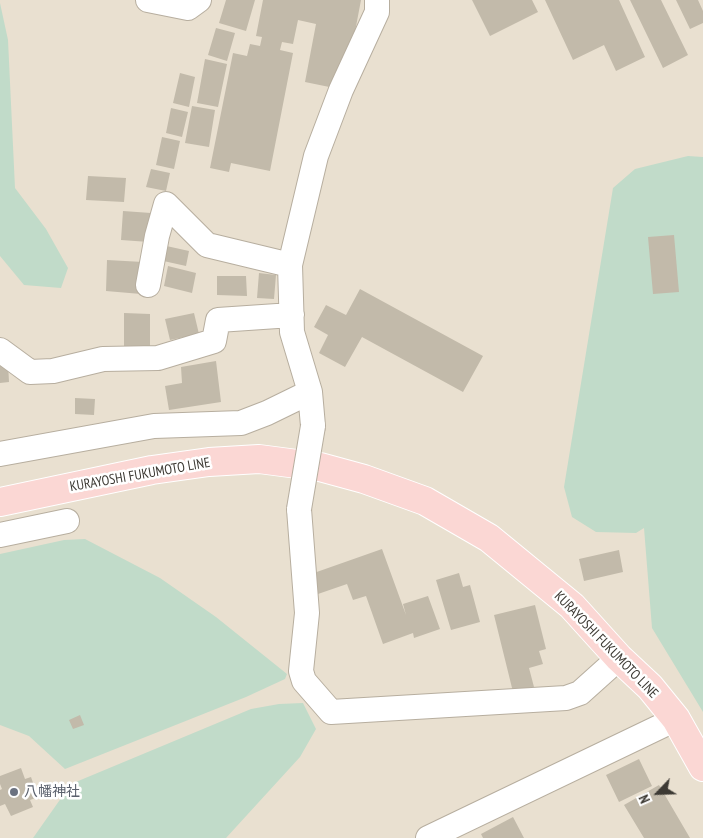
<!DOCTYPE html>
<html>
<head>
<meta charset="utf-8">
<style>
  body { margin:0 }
  #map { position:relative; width:703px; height:838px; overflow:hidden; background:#e9e0d0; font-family:"PT Sans Narrow",sans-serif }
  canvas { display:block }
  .north { position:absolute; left:633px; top:768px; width:50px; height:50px; -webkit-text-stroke:4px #fff; paint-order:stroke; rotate:246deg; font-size:14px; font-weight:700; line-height:20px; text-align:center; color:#3d3a34 }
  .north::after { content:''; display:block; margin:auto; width:18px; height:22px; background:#3d3a34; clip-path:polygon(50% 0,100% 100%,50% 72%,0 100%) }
</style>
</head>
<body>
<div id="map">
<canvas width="703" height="838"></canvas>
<div class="north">N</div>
</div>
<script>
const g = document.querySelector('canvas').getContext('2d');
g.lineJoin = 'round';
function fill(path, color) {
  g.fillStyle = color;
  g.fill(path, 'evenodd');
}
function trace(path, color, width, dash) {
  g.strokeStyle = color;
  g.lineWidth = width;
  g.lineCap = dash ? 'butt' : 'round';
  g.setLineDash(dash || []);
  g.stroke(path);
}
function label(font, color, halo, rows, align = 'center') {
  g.font = font + ' "PT Sans Narrow","Noto Sans JP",sans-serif';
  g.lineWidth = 5;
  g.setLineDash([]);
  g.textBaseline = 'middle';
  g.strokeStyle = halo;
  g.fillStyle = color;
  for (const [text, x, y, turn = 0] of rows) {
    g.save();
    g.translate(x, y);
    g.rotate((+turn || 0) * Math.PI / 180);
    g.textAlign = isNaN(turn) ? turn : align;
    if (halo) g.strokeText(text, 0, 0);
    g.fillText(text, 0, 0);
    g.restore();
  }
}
fill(new Path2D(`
  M0,3L8,40L15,188L46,229L68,268L61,288L24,285L0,256Z
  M688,156L703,157V712L652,628L644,528L636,533L596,532L572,517L564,487L613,188L635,169Z
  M85,539L160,578L216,617L287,674L285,679L246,697L65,769L29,736L0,725V554L64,540Z
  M303,703L316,729L300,757L226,838H33L71,784L251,709L279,704Z`), '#c1dbc9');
fill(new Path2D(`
  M226,0H255L246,31L219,23Z
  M263,0H361L344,90L305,82L316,24L298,20L293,44L282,42L280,50L293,53L270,171L231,163L229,172L210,168L233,53L247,56L250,44L260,46L262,37L256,36Z
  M472,0H532L538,12L490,36Z
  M545,0H619L645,57L616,71L604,45L573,60Z
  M630,0H661L688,55L663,68Z
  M676,0H698L703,11V23L690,29Z
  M216,28L235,33L227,61L208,55Z
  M205,59L227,64L218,107L197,103Z
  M180,73L195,77L189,107L173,103Z
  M192,106L215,110L209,147L185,143Z
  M171,108L188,112L182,137L166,133Z
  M162,137L180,141L174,169L156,165Z
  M151,169L170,173L166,191L146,187Z
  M88,176L126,178L124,202L86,200Z
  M123,211L151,213L149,242L121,240Z
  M674,235L679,292L653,294L648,237Z
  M162,245L189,251L186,266L159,260Z
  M107,260L143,262L141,294L106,291Z
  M168,266L196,273L192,293L164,286Z
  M259,273L276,275L274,299L257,298Z
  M217,276H246L247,296L217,295Z
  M360,289L483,356L463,392L362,337L345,367L319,353L328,335L314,327L326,305L346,315Z
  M124,313L150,314V350H124Z
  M194,313L199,334L170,340L165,319Z
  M216,361L221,402L169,410L165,386L182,383L181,367Z
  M8,363L9,382L0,383V364Z
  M75,398L95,399L94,415L75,414Z
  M382,549L406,615L403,604L428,596L440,629L414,638L413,633L383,644L366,596L353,600L347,584L318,594L311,574Z
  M619,550L623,572L584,581L579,559Z
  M459,573L463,587L470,585L480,622L451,630L436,580Z
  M535,605L546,649L539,651L543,664L529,668L534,687L513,692L494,615Z
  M80,715L84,725L73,729L69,720Z
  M639,759L652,786L619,802L606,775Z
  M21,768L25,779L31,777L38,797L30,800L33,807L11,816L5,804L0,806V790L2,789L0,784V776Z
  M659,785L690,838H644L624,805Z
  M513,817L524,838H483L481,834Z`), '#c2baaa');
const street = new Path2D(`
  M148,0L188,8L199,0
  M148,285L157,236L166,204L207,245L290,265
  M0,350L30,372L53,371L103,359L158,358L214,341L218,320L292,315
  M313,426L310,392L292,332L290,265L316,156L341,90L377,12V0
  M0,454L154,426L241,423L267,413L310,392
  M299,509L307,613L301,671L304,681L331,712L566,698L580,693L619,658
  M0,535L67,521
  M428,838L676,719`);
const primary = new Path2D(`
  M0,502L152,470L209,462L259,459L320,467L364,479L425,501L489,538L572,606L619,658L650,687L676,719L703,767`);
trace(street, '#b7ae9f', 26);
trace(primary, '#fff', 30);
trace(street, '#fff', 24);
trace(primary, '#fbd7d4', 28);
const streetBridge = new Path2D(`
  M299,509L313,426`);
trace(streetBridge, '#b7ae9f', 26, []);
trace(streetBridge, '#fff', 24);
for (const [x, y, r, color] of [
  [14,792,5,"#6b7280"]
]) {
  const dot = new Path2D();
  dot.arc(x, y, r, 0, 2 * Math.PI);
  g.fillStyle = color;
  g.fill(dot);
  trace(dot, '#fff', 2);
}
label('14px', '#3d3a34', '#fff', [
  ["KURAYOSHI FUKUMOTO LINE",140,475,-10],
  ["KURAYOSHI FUKUMOTO LINE",606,645,46]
]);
label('14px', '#5b616d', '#fff', [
  ["八幡神社",24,792]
], 'left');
</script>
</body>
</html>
